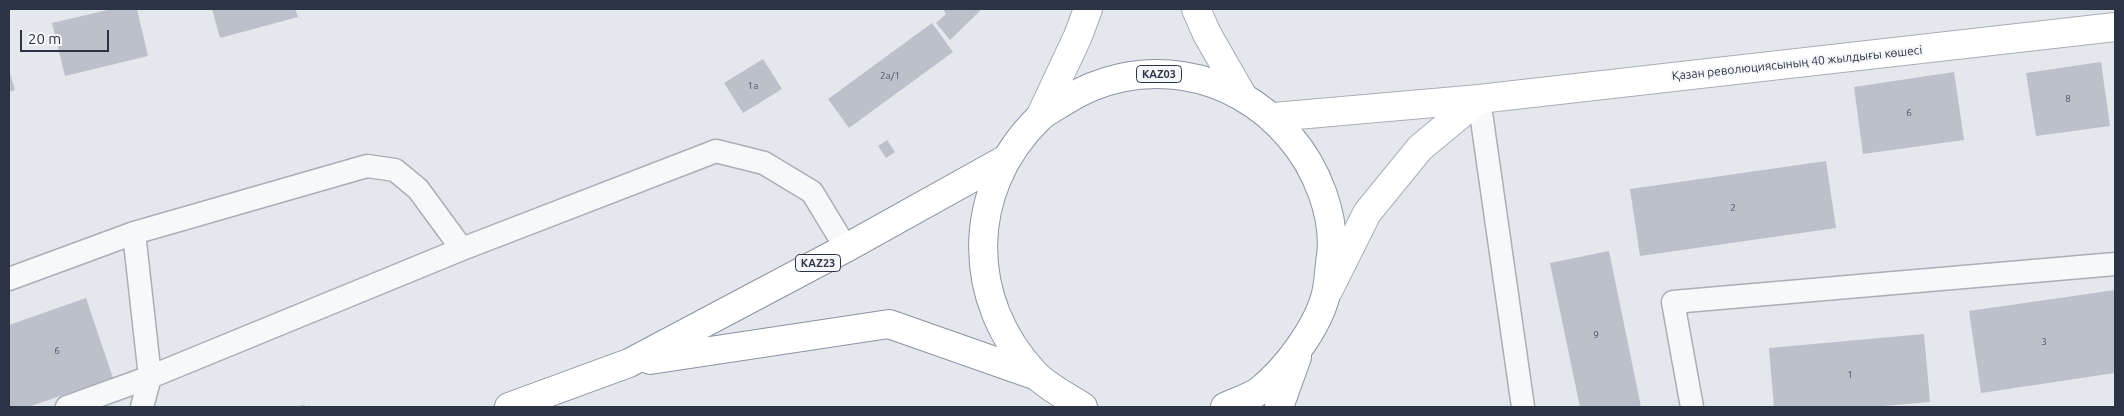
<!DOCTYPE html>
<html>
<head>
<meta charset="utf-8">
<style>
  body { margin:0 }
  #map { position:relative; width:2124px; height:416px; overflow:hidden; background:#e4e7ec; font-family:Ubuntu,sans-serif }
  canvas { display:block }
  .frame { position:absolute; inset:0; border:10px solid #2b3445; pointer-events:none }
  .scale { position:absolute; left:20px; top:30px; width:89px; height:22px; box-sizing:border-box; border:2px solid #2b3445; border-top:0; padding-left:6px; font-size:15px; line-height:18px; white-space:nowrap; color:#2b3445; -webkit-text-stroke:4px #f4f6f9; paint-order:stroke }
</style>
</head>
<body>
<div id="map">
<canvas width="2124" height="416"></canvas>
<div class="frame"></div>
<div class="scale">20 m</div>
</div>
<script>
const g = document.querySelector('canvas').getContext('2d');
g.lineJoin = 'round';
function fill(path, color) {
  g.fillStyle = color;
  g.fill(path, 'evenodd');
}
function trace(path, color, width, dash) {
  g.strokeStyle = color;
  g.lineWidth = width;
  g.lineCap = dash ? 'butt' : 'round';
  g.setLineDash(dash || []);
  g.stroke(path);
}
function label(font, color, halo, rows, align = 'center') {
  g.font = font + ' Ubuntu,sans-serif';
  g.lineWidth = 4;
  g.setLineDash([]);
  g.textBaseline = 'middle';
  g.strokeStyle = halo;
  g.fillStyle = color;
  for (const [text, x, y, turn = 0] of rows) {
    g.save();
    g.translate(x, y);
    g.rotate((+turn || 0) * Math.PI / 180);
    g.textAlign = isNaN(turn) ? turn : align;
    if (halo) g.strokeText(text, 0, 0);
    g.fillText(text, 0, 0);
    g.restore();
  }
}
fill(new Path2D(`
  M112,9H137L148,56L65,76L52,23Z
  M212,9H295L298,17L220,38Z
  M943,9H978L980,11L950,40L936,23L946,14Z
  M932,23L953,52L849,128L828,99Z
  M763,59L782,89L743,113L724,83Z
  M2101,62L2110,126L2036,136L2026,73Z
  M9,70L15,90L9,92Z
  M1954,72L1964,140L1863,154L1854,87Z
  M887,140L895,152L886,158L878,146Z
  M1826,161L1836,228L1640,256L1630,189Z
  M1609,251L1641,407H1580L1550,263Z
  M2115,290V373L1981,393L1969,311Z
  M86,298L113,378L28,407H9V325Z
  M1924,334L1930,402L1871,407H1774L1769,348Z`), '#bbc0ca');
const street = new Path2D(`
  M1479,99L1523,407
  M134,233L150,377L142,407
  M9,279L134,233L367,166L395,170L418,189L462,249
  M67,407L150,377L462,249L716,151L764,163L812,192L846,248
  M1692,407L1673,302L2115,264`);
const secondary = new Path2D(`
  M1274,117L1479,99L2115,27
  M1328,291L1367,213L1420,148L1479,99`);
const primary = new Path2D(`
  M1196,9L1207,34L1242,95
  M1040,117L1078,36L1088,9`);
const highway = new Path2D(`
  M650,360L889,324L1037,376
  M509,407L629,363L846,248L1006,159
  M1083,407C1068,397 1049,388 1036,375C965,301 965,190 1039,118C1045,112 1055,107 1063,102C1137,54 1233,69 1290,137C1316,167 1336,215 1331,256C1329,268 1329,282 1326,294C1318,327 1286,370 1259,391C1249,398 1235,402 1225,407
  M1279,407L1297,357`);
trace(street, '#a9aeb7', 25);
trace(secondary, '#a9aeb7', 30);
trace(primary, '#a3abb8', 30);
trace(highway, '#8b94a3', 30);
trace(new Path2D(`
  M301,407L309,405`), '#c2c5cb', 3, [4, 4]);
trace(street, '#f7f8fa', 22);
trace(secondary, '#fff', 28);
trace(primary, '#fff', 28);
trace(highway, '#fff', 28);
label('10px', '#4f5766', null, [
  ["2а/1",890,76],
  ["1а",753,86],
  ["8",2068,99],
  ["6",1909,113],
  ["2",1733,208],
  ["9",1596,335],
  ["3",2044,342],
  ["6",57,351],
  ["1",1850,375]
]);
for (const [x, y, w] of [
  [1159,74,45],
  [818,263,45]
]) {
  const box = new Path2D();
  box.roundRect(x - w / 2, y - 8.5, w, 17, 4);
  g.fillStyle = '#f4f6f9';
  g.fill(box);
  trace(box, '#2b3445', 1);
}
label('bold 11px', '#2b3445', null, [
  ["KАZ03",1159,74],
  ["KAZ23",818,263]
]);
label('12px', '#2b3445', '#f4f6f9', [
  ["Қазан революциясының 40 жылдығы көшесі",1797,63,-6]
]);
</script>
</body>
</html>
